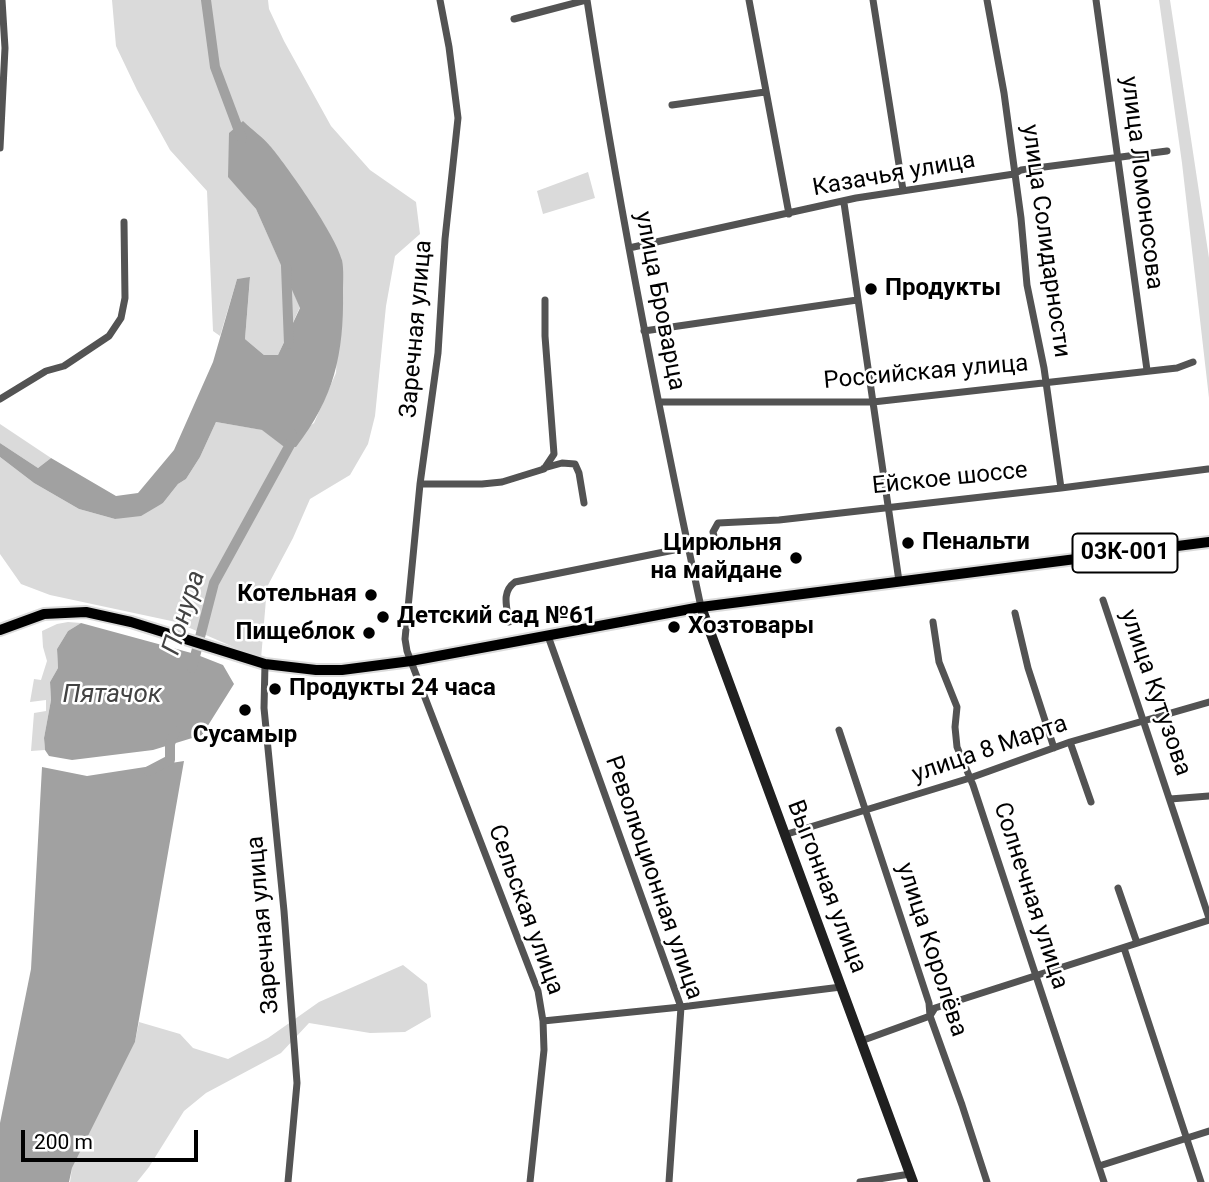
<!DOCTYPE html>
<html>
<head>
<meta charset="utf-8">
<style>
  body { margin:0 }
  #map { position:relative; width:1209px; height:1182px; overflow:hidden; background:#fff; font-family:Roboto,sans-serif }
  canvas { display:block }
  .scale { position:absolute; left:21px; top:1130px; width:177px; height:32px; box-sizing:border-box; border:4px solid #000; border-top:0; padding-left:9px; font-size:21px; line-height:24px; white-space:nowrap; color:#000; -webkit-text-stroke:5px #fff; paint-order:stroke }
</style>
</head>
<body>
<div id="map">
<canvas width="1209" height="1182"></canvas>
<div class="scale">200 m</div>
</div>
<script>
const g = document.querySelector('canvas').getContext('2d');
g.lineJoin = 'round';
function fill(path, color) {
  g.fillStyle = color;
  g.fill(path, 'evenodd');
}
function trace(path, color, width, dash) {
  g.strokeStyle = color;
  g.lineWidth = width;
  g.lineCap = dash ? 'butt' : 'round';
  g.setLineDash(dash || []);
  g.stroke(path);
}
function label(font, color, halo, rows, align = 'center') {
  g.font = font + ' Roboto,sans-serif';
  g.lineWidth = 5;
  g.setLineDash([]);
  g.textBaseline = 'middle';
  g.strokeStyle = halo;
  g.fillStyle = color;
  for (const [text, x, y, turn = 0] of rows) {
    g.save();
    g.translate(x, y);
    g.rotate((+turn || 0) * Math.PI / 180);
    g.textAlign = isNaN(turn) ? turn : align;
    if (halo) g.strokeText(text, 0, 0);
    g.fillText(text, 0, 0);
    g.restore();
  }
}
fill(new Path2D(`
  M112,0H268L269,9L284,41L331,126L370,170L416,202L420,234L395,256L386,306L375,416L368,444L350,475L310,499L293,538L267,587L261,659L176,622L50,595L21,584L0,554V457L34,483L79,509L115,519L163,503L178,484L186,479L200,457L216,422L263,430L283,445L314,423L336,373L342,260L325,226L269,145L243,193L256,209L300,307L278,355H264L245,339L250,278L237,279L220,336L213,331L207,191L170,150L137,90L116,46Z
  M1159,0H1170L1209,258V398L1182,163Z
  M588,172L595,198L543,214L537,191Z
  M0,424L51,458L38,468L0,443Z
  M68,622L81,623L68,631L57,649L58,668L50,682L51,700L44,738L45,750L31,751L34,713L46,711V700L30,702L34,679L41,680L47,661L43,647L42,631L57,624Z
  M403,965L427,984L431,1017L405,1032L370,1033L309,1023L281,1053L206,1093L184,1111L149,1167L137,1182H70L72,1168L135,1042L139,1022L180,1034L193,1048L228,1059L268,1038L319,1002Z`), '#dadada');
fill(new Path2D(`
  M243,121C252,130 263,137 271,147C289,169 335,234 342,260C344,270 343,282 343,292C344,354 334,398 296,447L283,446L262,430L216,422L200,457L186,479L178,484L163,503L141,516L115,519L79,509L34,483L0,457V443L38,468L51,458L116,496L138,493L174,450L213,362L237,279L250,277L245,339L264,355H278L300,308L256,209L228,177L229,133Z
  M81,623L195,654L223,665L234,684L202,735L153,750L72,760L49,756L45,750L44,738L51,700L50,682L58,668L57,649L68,631Z
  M184,761L135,1042L72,1168L69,1182H0V1123L31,969L42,767L87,776Z`), '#a1a1a1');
trace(new Path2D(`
  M206,0L215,67L242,139
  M286,266L289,344
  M192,668L214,583L292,441V434
  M149,771L170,760V744L175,731`), '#a1a1a1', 10);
const primary = new Path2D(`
  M0,630L44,614L86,612L131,622L265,664L316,670H342L411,661L701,607L1209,542`);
trace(primary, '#dbdbdb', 14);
trace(new Path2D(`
  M440,0L449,47L458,118L445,239L438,353L420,484L405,639L407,651L538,991L543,1021L544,1050L530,1182
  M587,0C618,204 658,406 701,607
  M749,0L789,214
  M873,0L903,190
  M987,0L1004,93L1021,218L1027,285L1044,368L1061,488
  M1096,0L1147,370
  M514,19L586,0
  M672,105L765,92
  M0,148L5,48L2,0
  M844,203L899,581
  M629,248L856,198L1014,174L1021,170L1167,151
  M644,331L857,300
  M0,399L46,371L64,366L109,336L121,318L125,298L124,222
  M659,402H873L1177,368L1193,362
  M544,468L562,463L575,464L579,473L584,503
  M420,484H482L502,482L544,469L554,454L545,336V300
  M716,544L713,532L718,523L779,520L1061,488L1208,469
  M1103,600L1209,918
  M1015,613L1028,668L1054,748
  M509,622C507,607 501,592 515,582L689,547
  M933,622L939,662L957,707L955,727L957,747L973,785L1104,1182
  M548,636L681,1007L669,1182
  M265,664L264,708L284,911L297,1083L288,1182
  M839,730L929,1003L930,1016L962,1105L987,1182
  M1070,742L1091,802
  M1170,799L1209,796
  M784,835L970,778L1070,742L1209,702
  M1118,888L1137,943
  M1124,948L1201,1182
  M543,1021L681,1007L841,987
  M861,1041L930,1016L935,1008L1209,920
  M1099,1166L1209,1131
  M860,1182L910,1174`), '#535353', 7);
trace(new Path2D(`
  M701,607L913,1182`), '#202020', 10);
trace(primary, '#000', 10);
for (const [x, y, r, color] of [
  [871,289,7,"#000"],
  [908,543,7,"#000"],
  [796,558,7,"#000"],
  [371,595,7,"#000"],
  [383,617,7,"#000"],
  [674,627,7,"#000"],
  [369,633,7,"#000"],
  [275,689,7,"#000"],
  [245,710,7,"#000"]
]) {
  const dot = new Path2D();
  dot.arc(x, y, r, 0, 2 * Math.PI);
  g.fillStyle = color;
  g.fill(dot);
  trace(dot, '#fff', 2.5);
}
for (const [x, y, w] of [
  [1125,553,105]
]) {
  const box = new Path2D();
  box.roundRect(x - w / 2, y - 19.5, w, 39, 5);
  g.fillStyle = '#fff';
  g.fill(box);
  trace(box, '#000', 2);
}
label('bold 23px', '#000', null, [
  ["03К-001",1125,553]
]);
label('24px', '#000', '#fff', [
  ["Казачья улица",894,175,-10],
  ["улица Ломоносова",1141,183,83],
  ["улица Солидарности",1045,241,82],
  ["улица Броварца",659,301,79],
  ["Заречная улица",417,329,-85],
  ["Российская улица",926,373,-5],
  ["Ейское шоссе",950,479,-6],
  ["улица Кутузова",1155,693,71],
  ["улица 8 Марта",990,750,-19],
  ["Революционная улица",653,878,71],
  ["Выгонная улица",826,887,69],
  ["Солнечная улица",1030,896,72],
  ["Сельская улица",525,910,70],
  ["Заречная улица",264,925,-95],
  ["улица Королёва",931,950,72]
]);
label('bold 24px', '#000', '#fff', [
  ["Продукты",885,289],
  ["Пенальти",922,543],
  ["Цирюльня",782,544,"right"],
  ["на майдане",782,572,"right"],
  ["Котельная",357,595,"right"],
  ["Детский сад №61",397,617],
  ["Хозтовары",688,627],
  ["Пищеблок",355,633,"right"],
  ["Продукты 24 часа",289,689],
  ["Сусамыр",245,736,"center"]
], 'left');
label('italic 26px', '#424242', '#fff', [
  ["Понура",185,613,-72],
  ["Пятачок",112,695]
]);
</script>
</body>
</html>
